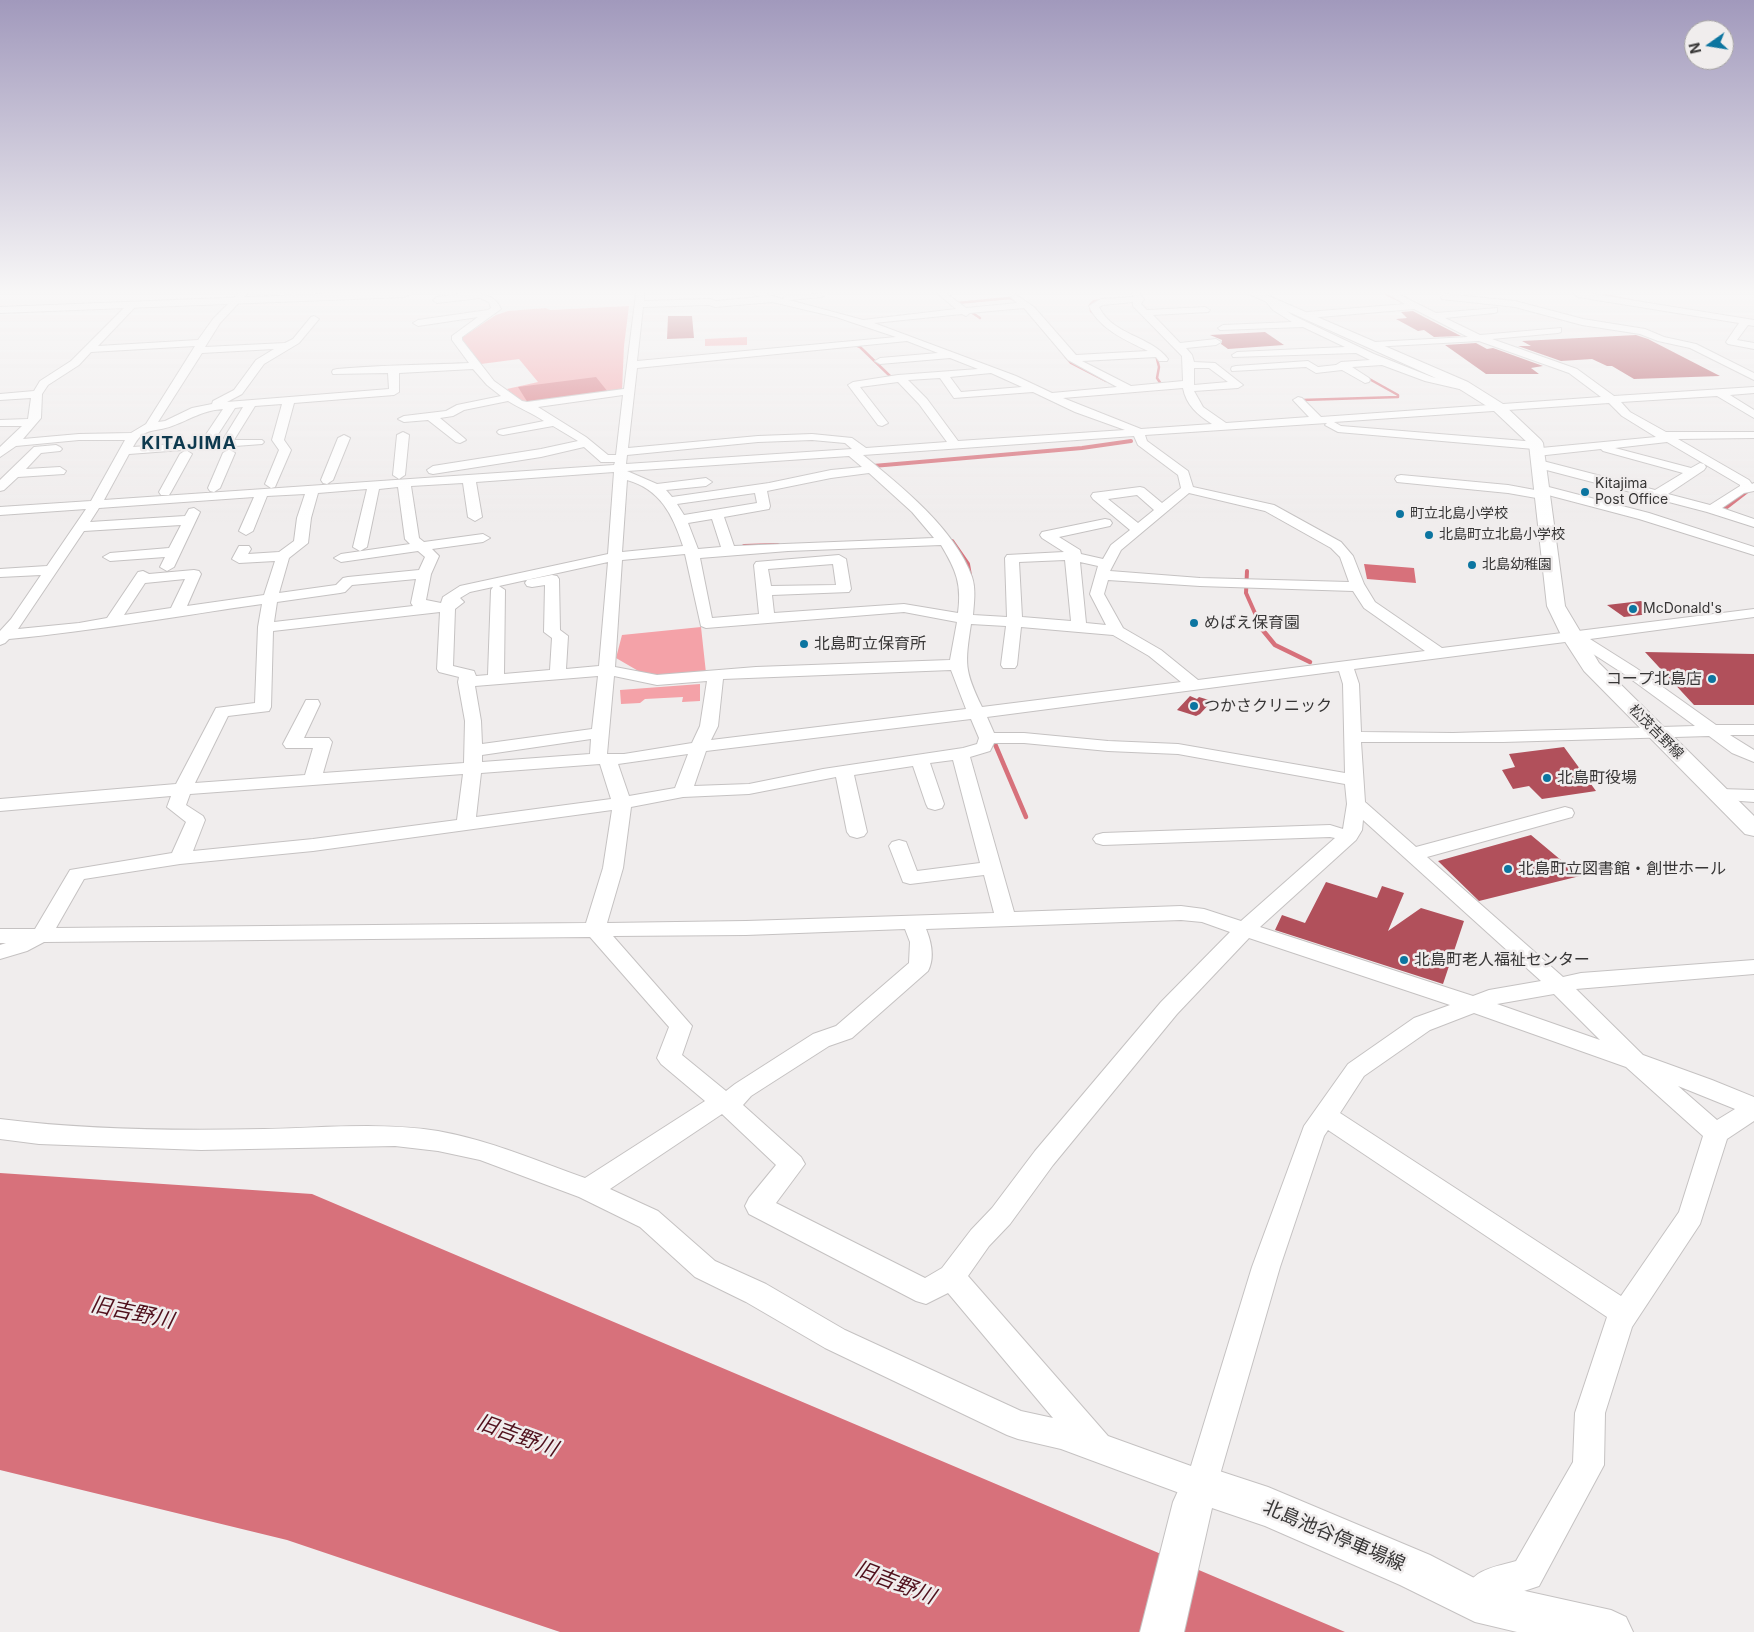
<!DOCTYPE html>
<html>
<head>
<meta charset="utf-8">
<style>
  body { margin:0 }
  #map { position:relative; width:1754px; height:1632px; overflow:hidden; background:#f0eded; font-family:Inter,sans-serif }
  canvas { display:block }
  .north { position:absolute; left:1684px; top:20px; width:50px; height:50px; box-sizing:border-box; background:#f0eded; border:1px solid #a6a4a4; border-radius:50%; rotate:257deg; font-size:14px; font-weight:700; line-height:20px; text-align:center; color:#373636 }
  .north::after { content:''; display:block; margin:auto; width:18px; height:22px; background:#0c75a0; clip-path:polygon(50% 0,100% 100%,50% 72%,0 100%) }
</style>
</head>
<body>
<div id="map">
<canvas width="1754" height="1632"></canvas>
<div class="north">N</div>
</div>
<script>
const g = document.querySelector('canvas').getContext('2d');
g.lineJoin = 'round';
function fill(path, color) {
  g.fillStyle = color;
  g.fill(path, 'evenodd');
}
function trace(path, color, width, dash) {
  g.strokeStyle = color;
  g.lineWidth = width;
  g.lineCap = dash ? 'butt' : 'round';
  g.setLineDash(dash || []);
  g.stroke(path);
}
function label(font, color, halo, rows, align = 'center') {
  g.font = font + ' Inter,"Noto Sans JP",sans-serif';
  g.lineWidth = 5;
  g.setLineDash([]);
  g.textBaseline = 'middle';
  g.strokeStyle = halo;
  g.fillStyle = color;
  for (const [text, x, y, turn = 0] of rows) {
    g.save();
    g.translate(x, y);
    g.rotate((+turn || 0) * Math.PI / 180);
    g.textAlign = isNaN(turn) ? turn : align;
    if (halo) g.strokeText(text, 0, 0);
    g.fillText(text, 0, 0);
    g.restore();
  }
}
fill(new Path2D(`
  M629,306L624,346L622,391L523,404L507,389L538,382L519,359L481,364L461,338L496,315L508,311L546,308L550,310Z
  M747,337V345L705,346V339Z
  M701,627L706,673L647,676L616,658L622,635Z
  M700,684V701L682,702L683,697L645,699L640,703L621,704L620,690Z`), '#f4a2a8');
fill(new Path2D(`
  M596,377L608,392L528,403L518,387Z
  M1364,564L1414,568L1416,583L1367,579Z
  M0,1173L312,1194L1345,1632H560L287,1540L0,1470Z`), '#d7717b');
trace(new Path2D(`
  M1386,294L1403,302
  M957,303L1010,298L1016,301
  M968,310L980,318
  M1099,318L1091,311L1090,305L1094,301L1105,300
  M853,344L860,347L890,376L887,379
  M1156,355L1159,367L1157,378L1161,384L1156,385
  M1065,356L1071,363L1106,381
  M1306,404L1302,400L1398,397V395L1364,376`), '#d7717b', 2.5);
trace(new Path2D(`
  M876,468L873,466L1082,448L1131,441
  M1725,511L1723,510L1754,486
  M952,541L968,564L971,581
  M744,546L778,545
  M1247,571L1246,593L1262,629`), '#d7717b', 4);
trace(new Path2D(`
  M1261,628L1275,645L1310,662
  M992,737L1026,817`), '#d7717b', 4.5);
fill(new Path2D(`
  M1590,294H1606L1645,302L1641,304Z`), '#d7717b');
fill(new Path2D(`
  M1413,311L1424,317L1461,336L1434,337L1424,330L1418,331L1396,319L1407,318L1401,312Z
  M668,316H692L694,338L667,339Z
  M1265,332L1284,345L1228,349L1221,344L1222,340L1210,335Z
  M1636,335L1648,339L1720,376L1634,379L1612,366H1607L1592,359L1561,361L1518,346H1531L1522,341Z
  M1476,343L1487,349L1493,348L1543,366L1531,368L1539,374H1486L1445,345Z
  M1641,601L1658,613L1624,617L1607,605Z
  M1645,652L1754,654V705H1694Z
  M1190,696L1197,699L1199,697L1212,701L1200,714L1196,716L1177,710Z
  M1564,747L1596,791L1542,799L1529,786L1513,789L1502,770L1515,767L1509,754Z
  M1531,835L1580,876L1479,901L1438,861Z
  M1326,882L1377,898L1382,886L1404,893L1388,931L1421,908L1464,921L1443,984L1275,930L1282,915L1305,923Z`), '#b1505b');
const minor = new Path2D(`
  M238,294H247L220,323L205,347L285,343L293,339L311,317L314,316L319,319L299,343L264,364L242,394L227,402L389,389L388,373L333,374L332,372L333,370L337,369C381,365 425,365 469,363L452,340V336L478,317L418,326L413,323L418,320L488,310L491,308L489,302L480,298L437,303L433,300L437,297C458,295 491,285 501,309L462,337V340L494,381L522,401L527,402L624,389L636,294H644V301L710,299L716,301L760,297L754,294H766L783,299L784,296L787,295L826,294L822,297L789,300L863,320L956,309L938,294H947L966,308L1017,303L1011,297L1015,294L1034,307L1076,355L1148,351C1127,341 1099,329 1089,306L1101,299L1134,297L1132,294H1140L1144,299L1141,304L1147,310L1205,307L1210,310L1208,312L1153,315L1180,343L1216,339L1221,342L1216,345L1186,348L1192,355L1194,362L1215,363L1243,385L1238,388L1194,391L1203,407L1226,423L1309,417L1293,400L1298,397L1302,398L1321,417L1601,397L1569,373L1479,341L1371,347V343L1374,342L1468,337L1414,309L1308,318L1303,315L1308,312L1405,304L1388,294H1398L1436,313L1497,308V312L1494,313L1445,318L1480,335L1561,328V332L1558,333L1492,339L1577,369L1614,396L1754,387V393L1730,395L1754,410V418L1717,396L1621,402L1630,412L1666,432H1754V438L1678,439L1749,480L1752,484L1754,483V491L1744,493L1722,508L1754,519V527L1707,512L1535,467L1533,464L1539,460L1655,490L1683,473L1603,451L1601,449L1537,456L1531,452L1534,449L1338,432L1325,425L1327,423L1145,435L1147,441L1188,471L1193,487L1274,505L1341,542L1353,556L1364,584L1375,602L1442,648L1754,609V617L1590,639L1636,668L1716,725H1754V735H1730L1754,750V762L1732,753L1709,736L1503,742H1361L1365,802L1416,847L1565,807L1572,809L1574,813L1572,817L1427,857L1563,977L1581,973L1754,960V974L1576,989L1643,1055L1712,1080L1754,1097V1121L1727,1139L1700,1224L1632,1327L1605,1413L1604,1465L1539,1586L1497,1600L1488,1612L1476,1617L1464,1612L1459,1600C1472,1569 1487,1569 1516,1561L1573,1462L1575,1413L1607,1317L1328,1130L1324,1136L1280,1267L1217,1485L1212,1496L1201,1501L1061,1449L1018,1439L1007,1435L825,1348L746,1302L695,1277L640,1227L579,1197L480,1160L438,1151L395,1146L201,1150L39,1144L0,1139V1119C87,1130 176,1131 264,1129C322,1128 381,1122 438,1131C489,1140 537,1161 585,1178L705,1101L661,1064L657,1058L669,1027L590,937L44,942L27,951L0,959V945L6,943H0V929H35L70,870L172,853L186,822L167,807L171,796L0,811V799L176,784L216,708L255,703L258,627L262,604C178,616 94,631 9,639L5,643L0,645V631L11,619L41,575L0,577V569L47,566L86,509L0,515V507L91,501L125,440H79L16,446L0,457V447L22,426H0V420L28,419L31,398L0,400V394L34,391L40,381L71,361L130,302H136L138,304L98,346L198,340L213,319ZM772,302L836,317L896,337L637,361L643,307L709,305L715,307ZM1133,302V306L1182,356L1183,381L1131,386L1082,361L1156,357L1159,361H1167L1168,359C1151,336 1112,335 1099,307L1103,305ZM1024,308L1068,360L1117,387L1052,393L1016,376L874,323L962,314L966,316L970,313ZM907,341L938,353L880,358L875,361L880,364L950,358L978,369L898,375L853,382L848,385L878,425L882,426L888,423L860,387L898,382L919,404L947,442L866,448L852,438L812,434L758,436L628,448L637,368ZM195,346L146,424L131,433L79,434L23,439L41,418L42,394L48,385L79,365L91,352ZM274,349L256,360L234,390L213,401L212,404L192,408L165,421L158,422L202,353ZM1194,368H1209L1228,382L1194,385ZM473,369L487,385L501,396L457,405L446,411L404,416L398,419L404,422L428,420L456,442L460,443L466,440L464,438L440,418L453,416L464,410L508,401C519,408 532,413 544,421L499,430L497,432L499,434L503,435L553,426L578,441L541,449L433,466L427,470L429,473L433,474L541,457L584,447L601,462H615L614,465L104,500L129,454L262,444L264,442L262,440H234L255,406L282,404L272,440L279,450L265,484L271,488L275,487L291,450L284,440L294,403L394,395L399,392V373ZM991,373L1022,387L961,392L950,377ZM940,378L954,398L1033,392L1075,412L1125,430L958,441L927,399L908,380ZM1183,388C1186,405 1198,415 1212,424L1141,429L1063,398ZM623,395L616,455H608L586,437L538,407ZM1609,403L1622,416L1656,437L1541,448L1543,446L1541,444L1537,442L1341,426L1334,422ZM243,407L224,438L227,441L213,442L235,408ZM223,409L201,442L133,447C144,426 154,433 172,426C192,419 200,411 223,409ZM1134,436L1138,445L1178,475L1181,488L1162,503L1144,488L1140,487L1093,493L1091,496L1093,499L1130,530L1111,545L1103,559L1081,554L1080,550L1059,537L1110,526L1112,523L1110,520L1105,519L1042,532L1040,535L1042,538L1064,552L1007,555L1005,558L1007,617L973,615C974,603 976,589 972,577C955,529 902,487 863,455ZM812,440L845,443L852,449L626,464L627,455L758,442ZM1667,442L1740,485V486L1710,505L1668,494L1704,470L1706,467L1704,464L1700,463L1691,468L1615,448ZM849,456L862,467L831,470L769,483L672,497L666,490L706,486L712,482L706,478L657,484L627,471ZM614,472L608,554L460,586L443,597L441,603L426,600L431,574L439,556L432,549L483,542L490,538L483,534L424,542L419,538L411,486L463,483L468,517L475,521L482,517L476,482ZM869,473L912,512L934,538L734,546L724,517L769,509L770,506L767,491L831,478ZM627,480C660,489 673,515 683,546L622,552ZM398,487L405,539L410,544L341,554L334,558L341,562L418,551L425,557L419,570L348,577L343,578L336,585L279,593L289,558L308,543L311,518L318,493L367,489L353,547L360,551L367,547L379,489ZM755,493L757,503L684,515L677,504ZM1189,493L1265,511L1331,548L1340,557L1349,582L1200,578L1110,571L1121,550ZM305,494L297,518L294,541L279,552L248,554L251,549L249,546H239L232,559L239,563L275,561L264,595L187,606L201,574L199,571L194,570L149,574L143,571L138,572L107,618L79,623L18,629L84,531L181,525L169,548L110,553L103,557L110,561L165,557L160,567L167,571L174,567L200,512L194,508L189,509L185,516L90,522L99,508L254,497L239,531L246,535L253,531L267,496ZM1137,495L1154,510L1138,523L1108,499ZM712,519L721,547L698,549L688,523ZM941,545C956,570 962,584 958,613L904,604L774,613L772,595L849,592L851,589L846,559L839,555L756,562L754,565L759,614L712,618L700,558L788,551ZM685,554L701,626L706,628L904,612L957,622L950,660L756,667L657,675L615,667L622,560ZM1065,560L1071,621L1022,617L1019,562ZM608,562L599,666L566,669L568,636L560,630L559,579L557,576L552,575L527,580L525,583L527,586L532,587L545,585L544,632L552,638L550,670L504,674L505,590L499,586ZM1080,562L1098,566L1090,594L1106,625L1086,623ZM833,564L836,585L771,586L768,569ZM185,579L171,608L124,615L145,583ZM416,579L411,603L413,606L274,622L277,602L340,593L345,592L352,585ZM1108,580L1200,586L1353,591L1364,608L1425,651L1198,680L1161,650L1123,628L1104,594ZM493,587L491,590L488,675L476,676L474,671L453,666L455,609L464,602L460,598L470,592ZM440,612L437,669L439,672L459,677L458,682L465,721L464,763L323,773L332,742L329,738H304L320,704L318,700H306L304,704L283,744L286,748H313L305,775L195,783L228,716L269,711L271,707L273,631ZM971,624L1006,626L1001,665L1003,668H1015L1017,665L1021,627L1113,635L1149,656L1181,682L982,707C964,670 965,664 971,624ZM1573,641L1624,674L1695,726L1453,733L1361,732L1359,684L1354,669ZM951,670L966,709L711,740L718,726L723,679ZM1339,671L1343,684L1345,773L1178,744L1108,741L1024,733H994L987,717ZM598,676L592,729L482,744L481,721L475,686ZM614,676L657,685L707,681L700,726L692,743L624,754H607ZM971,719L979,738L977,744L963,748L823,769L749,784L694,786L706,751ZM591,739L590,754L482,762V755ZM994,743H1024L1108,751L1178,754L1345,784L1347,804L1343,829L1330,825L1103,833L1096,835L1093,839L1096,843L1103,845L1330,837L1335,838L1241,921L1204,909L1181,906L1014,912L970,757L990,751ZM688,754L675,788L629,796L618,764ZM953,760L980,863L917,871L906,842L899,840L892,842L889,846L903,882L910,884L984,875L994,913L746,921L607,923L623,868L631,807L683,797L749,794L836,777L847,832L850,836L857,838L864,836L867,832L854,775L913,766L926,804L928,808L935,810L942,808L944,804L930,763ZM600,764L611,799L476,817L481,773ZM463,774L457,820L313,839L193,851L205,820L203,816L186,805L190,794ZM612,810L603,868L586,923L56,928L84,879L180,864L313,851ZM1363,820L1541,981L1489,990L1473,996L1260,927L1356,840L1362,830ZM1181,920L1202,922L1230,932L1161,1002L1035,1151L992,1208L971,1230L942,1268L925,1278L776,1203L805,1164L801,1157L743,1105L751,1096L829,1046L852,1038L928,971C935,958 931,941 926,929ZM905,929L910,942L909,963L836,1026L813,1034L735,1084L726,1091L682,1055L692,1026L613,936L746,935ZM1249,938L1450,1005L1414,1018L1348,1064L1304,1126L1252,1267L1191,1466L1108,1436L968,1276L989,1246L1010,1224L1053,1165L1177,1014ZM1554,994L1600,1040L1497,1004ZM1474,1013L1626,1067L1703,1136L1679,1212L1621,1296L1340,1113L1364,1076L1430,1030ZM1678,1086L1735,1109L1717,1120ZM722,1114L776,1165L749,1198L745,1206L749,1214L916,1301L926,1304L948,1293L1053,1418L1021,1411L845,1330L766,1284L715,1261L658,1211L610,1189Z
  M1445,294L1515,301L1583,319L1645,329L1664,337L1696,344L1754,373V380L1690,348L1658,341L1640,334L1582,325L1515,307L1442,299L1441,297Z
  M1574,294H1593L1754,320V326L1748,325L1737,340L1754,343V349L1728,344L1726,342L1739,323L1578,297Z
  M1267,295L1292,315L1374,354L1432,377L1472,386L1473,388L1468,391L1425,381L1382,365L1352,367L1369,378L1370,380L1369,382L1365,383L1342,370L1316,373L1306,367L1232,371L1231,369L1232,367L1236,366L1308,361L1318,367L1336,365L1341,362L1370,360L1356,353L1233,357L1232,355L1237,352L1345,347L1303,327L1220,330L1218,328L1223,325L1292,322L1273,310L1263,298Z
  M403,432L409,435L405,475L399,479L393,475L397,435Z
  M344,435L350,438L333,480L327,484L323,483L321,480L338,438Z
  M56,445L60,447L62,449L60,451L41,453L26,469L60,467L66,471L64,474L18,477L4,490L0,491V480L34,447Z
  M229,449L235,453L220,488L214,492L210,491L208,488L223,453Z
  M186,450L192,454L171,492L169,495H161L159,492L180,454Z
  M1401,475L1508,485L1535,490L1537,486L1541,485L1649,513L1754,547V555L1639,519L1548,495L1546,498L1542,499L1508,493L1397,482L1395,479L1397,476Z
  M1720,789L1754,790V802L1714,799L1711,795L1714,791Z`);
const major = new Path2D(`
  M325,294H410L404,297L0,313V307Z
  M1249,294H1264L1468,382L1503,404L1541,440L1543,443L1565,606L1599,663L1754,816V836L1745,834L1584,671L1562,637L1547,606L1529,444L1493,410L1458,388Z
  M1201,1465L1268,1487L1430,1555L1480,1581L1611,1610L1626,1617L1633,1632H1517L1475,1622L1400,1585L1265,1526L1212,1508L1184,1632H1140L1173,1502L1187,1471Z`);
trace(minor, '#c5c2c2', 2);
trace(major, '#c5c2c2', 2);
fill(minor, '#fff');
fill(major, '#fff');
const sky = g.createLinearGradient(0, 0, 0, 522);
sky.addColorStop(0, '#a199bc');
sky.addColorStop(0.56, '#f8f7f7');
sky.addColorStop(1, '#f8f7f700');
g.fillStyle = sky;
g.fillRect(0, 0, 1754, 522);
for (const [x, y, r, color] of [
  [1585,492,5,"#0c75a0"],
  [1400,514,5,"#0c75a0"],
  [1429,535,5,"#0c75a0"],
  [1472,565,5,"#0c75a0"],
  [1633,609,5,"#0c75a0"],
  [1194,623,5,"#0c75a0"],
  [804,644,5,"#0c75a0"],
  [1712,679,5,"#0c75a0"],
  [1194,706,5,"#0c75a0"],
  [1547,778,5,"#0c75a0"],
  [1508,869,5,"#0c75a0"],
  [1404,960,5,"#0c75a0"]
]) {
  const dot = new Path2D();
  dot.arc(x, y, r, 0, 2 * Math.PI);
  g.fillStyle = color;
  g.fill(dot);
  trace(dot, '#f0eded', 2);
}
label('14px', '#373636', '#f0eded', [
  ["Kitajima",1595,484],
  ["Post Office",1595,500],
  ["町立北島小学校",1410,514],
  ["北島町立北島小学校",1439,535],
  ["北島幼稚園",1482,565],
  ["McDonald's",1643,609]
], 'left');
label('14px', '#373636', '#f0eded', [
  ["松茂吉野線",1656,732,45]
]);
label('16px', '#373636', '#f0eded', [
  ["めばえ保育園",1204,623],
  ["北島町立保育所",814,644],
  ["コープ北島店",1702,679,"right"],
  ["つかさクリニック",1204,706],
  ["北島町役場",1557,778],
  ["北島町立図書館・創世ホール",1518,869],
  ["北島町老人福祉センター",1414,960]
], 'left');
g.letterSpacing = '1px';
label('bold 18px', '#0d394e', '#f0eded', [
  ["KITAJIMA",189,444]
]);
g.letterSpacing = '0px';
label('19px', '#373636', '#f0eded', [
  ["北島池谷停車場線",1334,1536,23]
]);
label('italic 21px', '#4f0f1b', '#f0eded', [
  ["旧吉野川",132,1313,12],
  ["旧吉野川",517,1436,20],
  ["旧吉野川",895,1583,21]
]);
</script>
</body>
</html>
